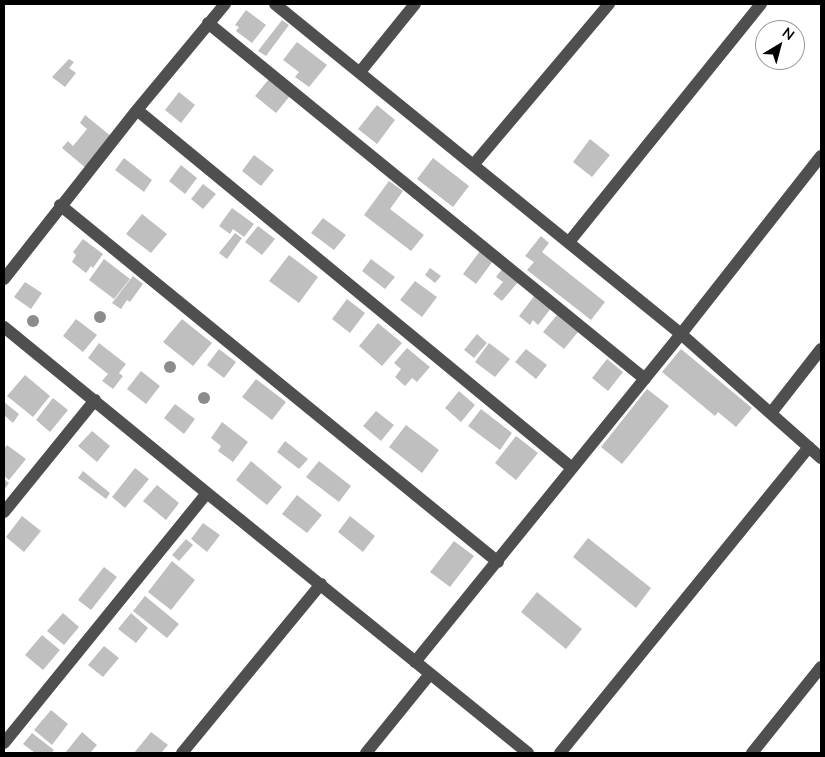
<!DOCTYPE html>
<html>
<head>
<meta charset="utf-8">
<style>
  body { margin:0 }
  #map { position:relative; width:825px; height:757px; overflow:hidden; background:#fff; font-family:Mulish,sans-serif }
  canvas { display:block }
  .frame { position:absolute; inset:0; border:5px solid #000; pointer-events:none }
  .north { position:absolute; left:755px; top:20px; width:50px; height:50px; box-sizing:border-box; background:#fff; border:1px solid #999; border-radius:50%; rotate:37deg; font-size:14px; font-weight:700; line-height:20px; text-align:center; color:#000 }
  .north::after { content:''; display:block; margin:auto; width:18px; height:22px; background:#000; clip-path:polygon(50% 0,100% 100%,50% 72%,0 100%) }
</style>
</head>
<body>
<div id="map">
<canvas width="825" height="757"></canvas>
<div class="frame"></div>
<div class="north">N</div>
</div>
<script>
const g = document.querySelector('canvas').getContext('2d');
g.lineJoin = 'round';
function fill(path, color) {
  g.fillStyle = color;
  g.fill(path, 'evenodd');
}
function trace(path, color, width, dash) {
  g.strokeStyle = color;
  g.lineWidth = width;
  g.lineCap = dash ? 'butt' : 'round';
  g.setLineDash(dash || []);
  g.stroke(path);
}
fill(new Path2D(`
  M246,10L266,25L252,43L236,31L239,27L235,25Z
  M282,20L289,25L266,56L258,51Z
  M297,42L327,65L309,87L295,77L299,72L283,60Z
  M69,59L74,62L69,68L76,73L65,87L52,77Z
  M269,79L290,96L276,113L255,96Z
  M179,92L195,105L181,123L165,110Z
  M377,105L395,120L377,144L358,129Z
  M85,115L112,137L87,169L62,148L68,141L73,146L87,129L80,123Z
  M590,139L610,155L592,177L573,162Z
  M254,155L274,170L261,186L242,171Z
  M124,158L152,180L144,192L115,170Z
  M433,158L469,186L453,207L417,179Z
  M181,165L197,178L185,194L169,181Z
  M389,181L403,191L390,209L424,235L411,251L364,215Z
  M203,184L216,194L203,209L191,199Z
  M232,208L254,224L244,237L233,229L230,234L219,226Z
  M142,214L167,234L151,253L126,234Z
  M323,218L346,235L334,250L311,233Z
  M258,226L275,239L262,255L245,242Z
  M235,233L242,238L227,259L219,253Z
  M541,236L549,243L542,252L605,302L591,320L527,270L534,262L525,256Z
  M83,239L103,254L93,268L91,266L86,273L72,262L76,255L73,252Z
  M480,251L493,261L476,284L463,274Z
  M289,255L318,277L299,303L269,281Z
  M104,259L130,279L114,299L89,280Z
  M371,259L395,277L385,289L362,271Z
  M430,268L441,276L435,283L425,275Z
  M502,269L518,282L502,301L493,294L503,282L496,277Z
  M133,276L143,284L130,302L127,300L121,309L112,303Z
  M415,281L437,297L422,317L400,300Z
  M25,282L42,293L31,309L14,297Z
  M535,295L552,307L538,325L533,320L530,325L519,316Z
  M347,299L365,313L350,333L332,319Z
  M557,315L578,332L564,349L543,332Z
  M76,319L97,335L83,352L63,336Z
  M182,319L212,343L193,366L163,342Z
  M378,323L402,343L382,366L359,346Z
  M477,334L487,343L474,358L464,350Z
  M99,343L126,364L119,373L123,376L113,389L102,381L108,374L88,358Z
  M489,343L510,359L495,377L475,362Z
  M407,348L430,367L417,382L412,378L405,386L395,377L401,369L394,363Z
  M219,349L236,362L224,378L207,365Z
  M526,349L547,365L536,379L515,362Z
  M681,349L752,408L736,427L718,412L715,416L662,372Z
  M607,359L623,372L608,391L592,378Z
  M141,371L160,386L146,404L127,389Z
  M25,375L50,396L33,417L7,396Z
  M256,379L286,402L272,420L242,397Z
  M647,389L669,406L622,464L601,447Z
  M459,391L475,405L461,422L445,408Z
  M53,398L68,410L50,432L36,420Z
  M4,402L19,414L13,423L4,415Z
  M175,404L195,419L184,434L164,418Z
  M481,409L512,433L500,450L468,426Z
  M376,411L394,425L381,441L363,426Z
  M222,422L248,442L233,462L218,451L221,446L211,438Z
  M406,425L439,450L422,473L389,447Z
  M92,431L110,446L97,462L78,446Z
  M516,436L538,453L516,480L495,463Z
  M285,441L308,459L299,469L277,452Z
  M7,445L26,459L9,480L4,476V449Z
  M251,461L282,487L267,505L236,480Z
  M319,461L351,486L339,502L306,477Z
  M135,468L149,479L125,508L112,497Z
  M83,471L110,493L106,499L78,478Z
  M4,479L9,483L4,490Z
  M157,485L179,503L166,520L143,501Z
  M297,495L322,515L307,533L282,514Z
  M22,516L41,531L24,552L6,537Z
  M350,516L375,536L363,552L338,532Z
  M203,523L220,535L207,552L191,539Z
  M588,538L651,588L636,608L573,557Z
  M186,539L193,545L179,561L172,555Z
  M454,541L474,556L450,587L430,572Z
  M172,561L195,580L171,610L148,592Z
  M104,567L117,577L91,610L78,600Z
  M537,592L582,629L566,649L521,612Z
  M145,596L179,624L167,638L133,611Z
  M63,613L79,627L64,645L47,631Z
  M131,613L148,628L136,643L118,629Z
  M42,635L60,650L43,670L25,655Z
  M104,646L119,658L103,677L88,665Z
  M51,710L68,724L52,745L34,730Z
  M82,732L97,745L90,753H65Z
  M151,732L168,745L161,753H134Z
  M32,733L54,750L51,753H35L23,744Z`), '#bfbfbf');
trace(new Path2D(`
  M275,4L681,334L821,458
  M208,23L645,379
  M360,72L415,4
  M137,110L572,468
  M474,164L609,4
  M60,205L498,562
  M569,242L761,4
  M4,279L137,110L225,4
  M4,327L207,493
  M771,413L821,349
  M4,512L95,400
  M415,662L681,334L821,156
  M4,743L207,493L528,753
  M182,753L321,584
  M366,753L430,674
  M560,753L809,447
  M752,753L821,667`), '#4f4f4f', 12);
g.fillStyle = '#8c8c8c';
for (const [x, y] of [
  [100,317],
  [33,321],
  [170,367],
  [204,398]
]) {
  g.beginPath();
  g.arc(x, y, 6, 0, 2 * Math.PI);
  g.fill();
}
</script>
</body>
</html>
